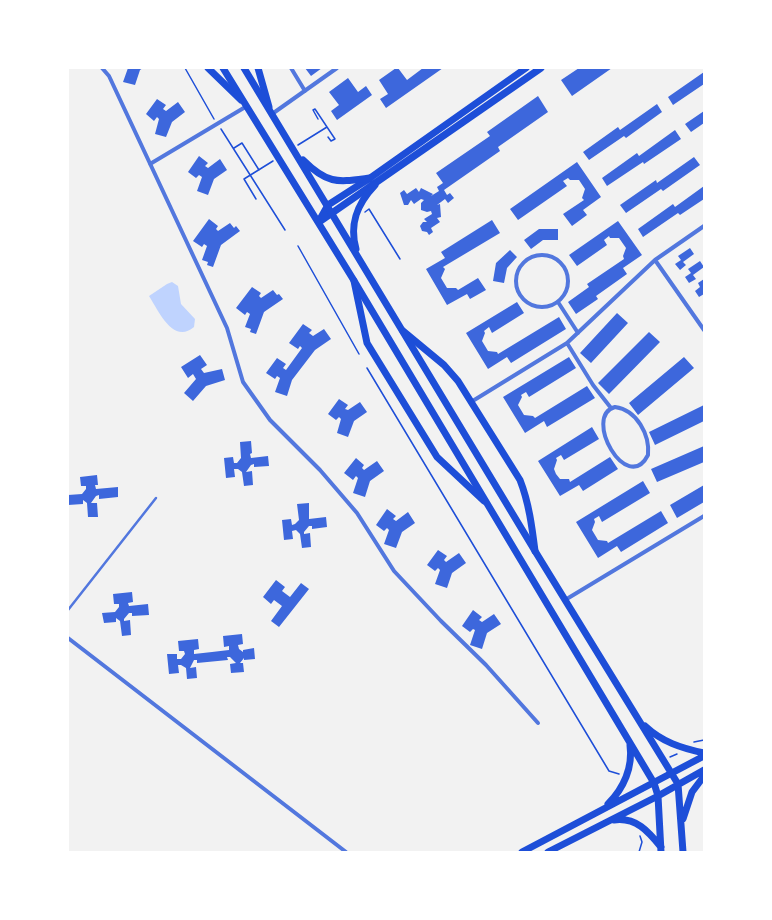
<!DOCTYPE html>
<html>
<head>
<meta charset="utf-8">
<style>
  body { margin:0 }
  #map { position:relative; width:772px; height:920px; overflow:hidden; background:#f2f2f2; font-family:Arial,sans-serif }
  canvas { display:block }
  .frame { position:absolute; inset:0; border:69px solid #fff; pointer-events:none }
</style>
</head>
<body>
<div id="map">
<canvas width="772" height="920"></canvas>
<div class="frame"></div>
</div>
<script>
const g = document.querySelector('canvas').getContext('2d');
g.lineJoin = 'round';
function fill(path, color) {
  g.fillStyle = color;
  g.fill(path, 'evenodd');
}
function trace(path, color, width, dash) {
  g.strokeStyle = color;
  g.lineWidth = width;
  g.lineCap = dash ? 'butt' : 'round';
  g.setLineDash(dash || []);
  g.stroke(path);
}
fill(new Path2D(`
  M172,282L178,286L181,304L195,319L194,327C173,345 158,310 149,296L167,284Z`), '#bfd3fe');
fill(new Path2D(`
  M128,68H143L140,70L135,85L123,82Z
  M305,68H322L311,76Z
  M396,68H398L407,80L423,68H443L386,108L380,99L388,94L379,80Z
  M579,68H612L572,96L561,80Z
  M704,72V84L673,105L668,97Z
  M348,78L358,92L366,86L372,95L337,120L331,111L339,105L329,92Z
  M538,96L548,112L498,147L500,151L444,190L447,195L450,193L454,198L448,203L445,199L437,205L440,204L441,217L437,218L440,222L431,228L433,232L429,235L427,232L422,231L420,226L423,222H427L424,219L432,214L431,211L427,212L421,210V203L424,200L421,199L414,204L411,200L408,205H404L400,193L404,190L407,194L416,188L419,192L421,188L433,194L431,196L439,191L437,187L443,183L436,173L490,136L487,132Z
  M157,99L166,105L163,109L166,111L178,102L185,112L172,122L166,137L155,134L159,119L157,117L154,121L146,114Z
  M657,104L662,112L626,138L624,136L589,160L583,152L618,127L620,130Z
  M704,111V123L691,132L685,124Z
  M675,130L681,139L644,164L643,162L607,186L602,178L637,153L639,156Z
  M199,156L208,163L205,166L208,168L220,159L227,170L214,179L208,195L197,191L202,177L199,175L196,178L188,172Z
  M694,157L700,165L663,191L661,189L626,213L620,205L656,180L657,183Z
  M577,162L601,197L583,210L587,215L572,226L563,214L584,200L582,198L585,189L579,180H570L568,178L563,181L567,186L518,220L510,209Z
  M704,186V199L680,215L678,213L643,237L638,229L673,204L675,207Z
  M209,219L218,226L216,229L218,231L230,223L234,228L236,226L240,231L221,245L213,267L207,265L208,262L202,260L207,246L204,244L202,247L193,241Z
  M492,220L500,233L443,267L445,269L441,278L447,288H456L458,290L478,278L486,290L470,299L467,294L447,305L426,269L445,258L441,252Z
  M618,221L642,255L623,268L627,274L596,296L598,299L576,314L568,302L589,287L587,284L624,259L623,256L626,248L619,238H610L609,236L604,240L607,245L577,266L569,255Z
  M539,229H558V240H543L531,249L524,240Z
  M690,248L694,254L683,262L686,265L680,270L675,264L681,260L678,256Z
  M510,250L517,257L507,268L504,283L493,281L496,263Z
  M700,261L704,267L693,275L696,279L689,283L685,277L691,273L688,269Z
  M704,279V294L699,297L695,291L700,287L698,283Z
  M252,287L261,293L259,296L261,298L273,290L277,295L279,294L283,299L264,312L256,334L250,332L251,329L245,327L250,314L247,312L245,315L236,308Z
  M517,302L524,313L492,333L489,327L484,331L485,333L482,341L488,351L497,352L498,354L559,317L566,329L511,363L507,357L488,369L466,333Z
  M617,313L628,323L591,363L580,353Z
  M303,324L312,330L309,333L313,336L324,329L331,339L315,350L292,380L287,396L275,392L280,378L277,376L275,379L266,373L277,358L286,364L283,368L286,370L302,348L300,346L298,349L289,343Z
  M649,332L660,342L609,394L598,383Z
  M200,355L207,365L201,369L204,373L222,369L225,380L206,386L193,401L184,393L196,379L193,374L188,378L181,367Z
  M569,357L576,368L529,397L526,392L521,395L522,397L518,405L524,415L533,416L535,418L587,386L595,398L547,427L544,421L525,433L503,397Z
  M684,357L694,368L638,415L629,403Z
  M339,399L348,405L345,409L348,410L360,402L367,412L354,421L348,437L337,433L341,419L339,417L336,420L328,414Z
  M704,405V421L655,445L649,432Z
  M592,427L599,439L564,460L561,455L556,458L557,460L554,469L556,474L560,479H569L570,482L610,457L618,469L583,491L579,485L560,496L538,461Z
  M251,441L252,453L250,454L251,458L268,456L269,466L254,467V464L251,465L246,472L252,471L253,485L244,486L242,472L238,469H234L235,477L226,478L224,458L233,457L234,463H237L241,458L240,442Z
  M704,446V462L657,482L651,469Z
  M356,458L364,465L362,468L364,470L377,461L384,471L370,481L365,497L353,493L358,478L356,476L353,480L344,473Z
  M97,475L98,485H95L96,489L118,487V497L99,499V495L96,496L91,503H97L98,517H88L87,503L83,500V504L68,505V495L82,494L86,489V486H81L80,477Z
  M643,481L650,493L602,522L599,516L594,519L595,522L592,530L598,540L607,541L608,543L661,511L668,523L621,552L617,546L598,558L576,522Z
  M704,485V502L677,518L670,505Z
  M309,503V519L326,517L327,527L312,529V526H309L304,532V534L310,533L311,547L302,548L300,534L296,530L292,531L293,539L284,540L282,520L291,519L292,525L295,524L299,520L297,504Z
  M387,509L396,516L393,519L396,521L408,512L415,523L402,532L396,548L384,544L389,530L387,528L384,531L376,525Z
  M438,550L447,556L444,560L446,562L459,553L466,563L452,573L447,588L435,584L440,570L438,568L435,571L427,565Z
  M276,580L285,587L282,591L290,597L301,583L309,589L279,627L271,621L282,606L274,600L271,604L263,597Z
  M132,592L133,602L128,603L129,606L148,604L149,615L132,616V613H129L124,619V621L130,620L131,635L122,636L120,621L116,618V622L104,623L102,613L115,612L119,607V604H114L113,594Z
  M473,610L482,617L479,620L482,622L494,614L501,624L487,633L482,649L470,645L475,630L473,629L470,632L462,626Z
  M242,634L243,644L238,645L239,649L243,652V650L254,648L255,659L244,660V658L240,663H243L244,672L231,673L230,664L236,663L230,657H227L228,660L197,663V660H194L190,668L196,667L197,678L187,679L186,668L181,665H178L179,673L169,674L167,654H177V659H181L185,654L184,651H179L178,641L198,639L199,649L194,650V654L212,652L229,650V646L224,647L223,636Z`), '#3d67dc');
trace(new Path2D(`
  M185,68L214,119
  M318,119L313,110L315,109L335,139L331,141L328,137
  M221,129L285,230
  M298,145L327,127
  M234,148L242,143L259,170
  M256,199L244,179L273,161
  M365,212L369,209L400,259
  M298,246L359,354
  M367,368L609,771L619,774
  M694,742L704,740
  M670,757L677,754
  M639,852L642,842L640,836`), '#1d4ed8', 1.5);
trace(new Path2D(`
  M68,610L156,498`), '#5277de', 2.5);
trace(new Path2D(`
  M102,68L109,76L227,328L243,382L270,420L320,470L357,513L394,571L441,621L486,665L538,723
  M291,68L305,91
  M272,114L337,68
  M150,164L247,106
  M516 281a26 26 0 1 1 52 0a26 26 0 1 1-52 0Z
  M655,260L704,330
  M558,302L578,333
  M567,343L593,385L611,408
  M471,402L567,343L655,260L704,226
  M615,407C637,410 650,435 648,455C627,496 582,416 615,407Z
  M565,600L704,516
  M68,638L346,852`), '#5277de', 4);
trace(new Path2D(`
  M208,68L241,100
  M258,68L269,107
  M319,221L328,205L370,178L526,68
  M319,222L541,68
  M354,281L367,343L437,457L484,501
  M403,331L444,365L458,381L520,480C529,503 532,527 535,551`), '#1d4ed8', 7);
trace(new Path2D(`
  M223,68L353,279L654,783L658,796L661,852
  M244,68L535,551L678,784L683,852
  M303,160C328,185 338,182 370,178
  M356,249C349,224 357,204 375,185
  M645,726C662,742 681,748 704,753
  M608,804C624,788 633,767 630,745
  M683,819L692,792L704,776
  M614,820C636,817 648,831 661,847
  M522,852L704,756
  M548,852L658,796L704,770`), '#1d4ed8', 7);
</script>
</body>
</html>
